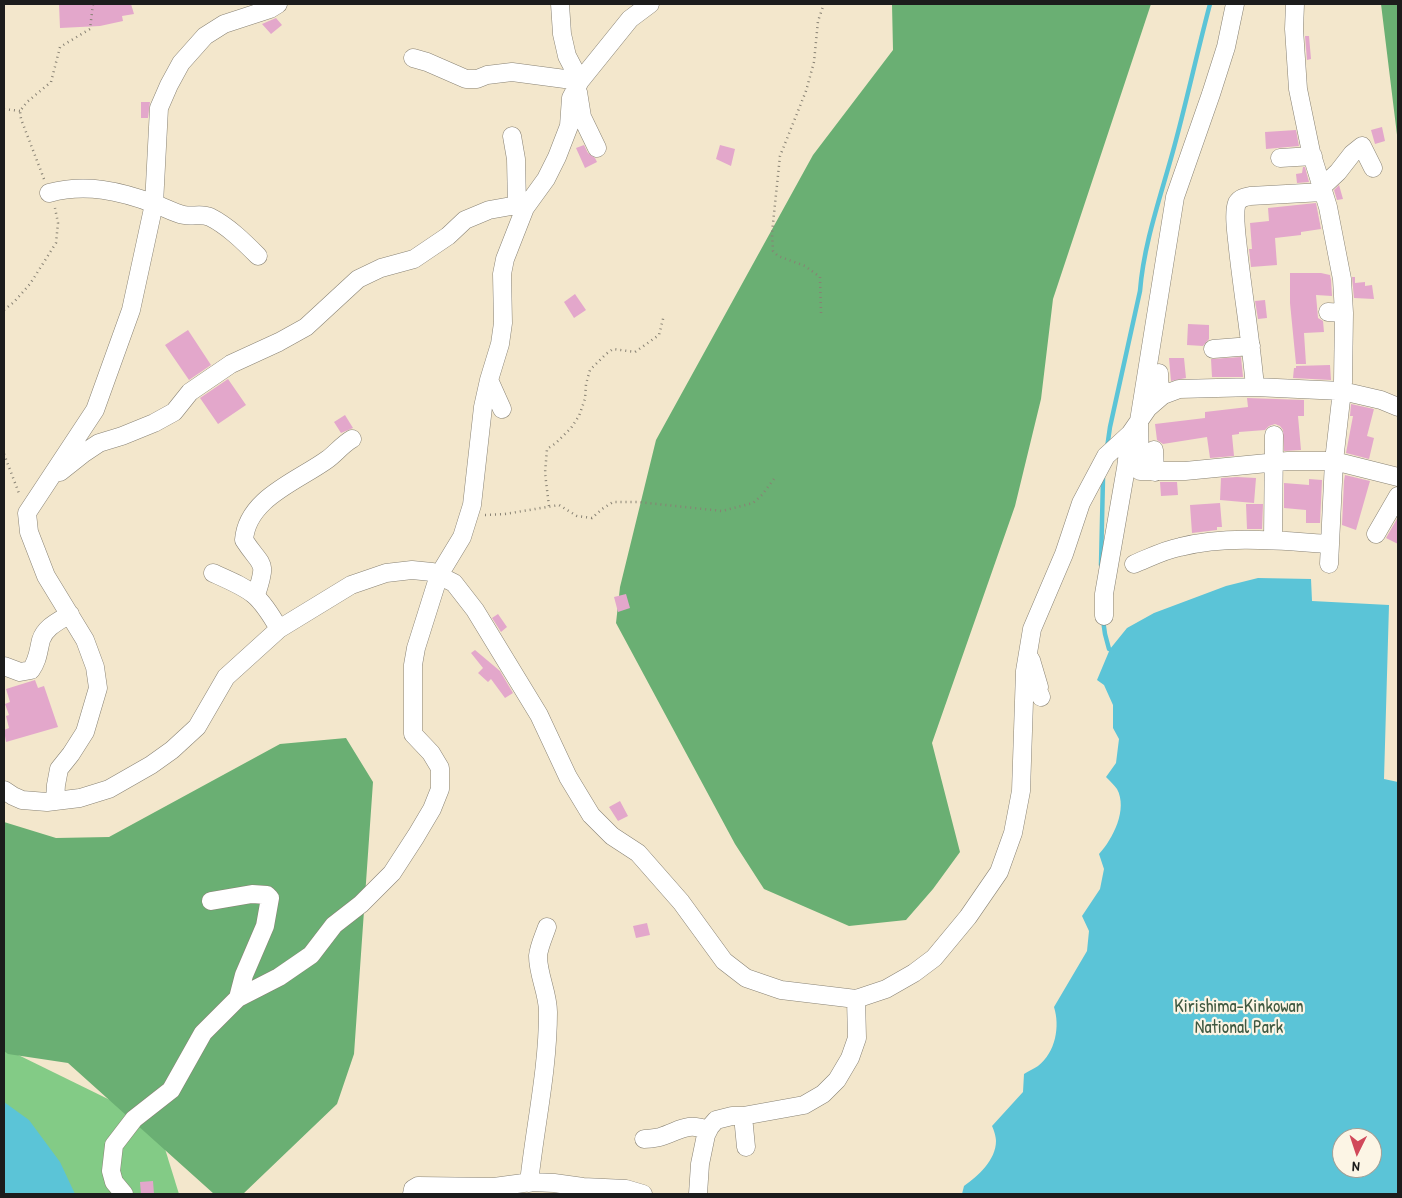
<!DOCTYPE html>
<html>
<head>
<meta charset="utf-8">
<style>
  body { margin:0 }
  #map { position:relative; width:1402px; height:1198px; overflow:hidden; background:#f3e7cc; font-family:"Patrick Hand",sans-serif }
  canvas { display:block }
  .frame { position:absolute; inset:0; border:5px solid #1c1c1c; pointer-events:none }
  .north { position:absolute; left:1332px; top:1128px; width:50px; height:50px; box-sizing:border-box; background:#fcf5e5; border:1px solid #a29e95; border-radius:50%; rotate:184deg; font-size:14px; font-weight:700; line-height:20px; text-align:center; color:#1c1c1c }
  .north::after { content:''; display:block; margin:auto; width:18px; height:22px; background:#d1495b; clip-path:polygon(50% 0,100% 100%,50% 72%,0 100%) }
</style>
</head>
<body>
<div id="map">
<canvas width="1402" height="1198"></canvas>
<div class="frame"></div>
<div class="north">N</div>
</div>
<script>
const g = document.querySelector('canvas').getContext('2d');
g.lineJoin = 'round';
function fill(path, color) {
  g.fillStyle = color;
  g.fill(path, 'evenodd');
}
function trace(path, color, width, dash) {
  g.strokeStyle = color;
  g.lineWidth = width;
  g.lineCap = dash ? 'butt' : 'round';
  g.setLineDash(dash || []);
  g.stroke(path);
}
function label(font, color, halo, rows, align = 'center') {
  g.font = font + ' "Patrick Hand",sans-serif';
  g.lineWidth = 4.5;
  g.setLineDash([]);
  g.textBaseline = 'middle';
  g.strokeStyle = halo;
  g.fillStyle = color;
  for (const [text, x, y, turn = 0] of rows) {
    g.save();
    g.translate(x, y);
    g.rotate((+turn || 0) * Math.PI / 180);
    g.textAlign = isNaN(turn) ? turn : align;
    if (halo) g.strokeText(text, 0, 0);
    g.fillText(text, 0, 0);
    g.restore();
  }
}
fill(new Path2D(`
  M4,1048L157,1123L179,1194H4Z`), '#83cb86');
fill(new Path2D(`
  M892,4H1151L1053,299L1041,399L1015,506L932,743L960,852L933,889L906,920L849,926L764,889L735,844L616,623L620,587L656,440L813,155L893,50Z
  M1381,4H1398V143Z
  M346,738L373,782L354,1054L337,1104L243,1194H214L68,1063L8,1054L4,1051V822L56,838L109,837L280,744Z`), '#6aaf73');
fill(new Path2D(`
  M1258,578L1311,579L1312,601L1389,605L1384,779L1398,782V1194H962L964,1186C978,1176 996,1160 996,1141C996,1137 994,1130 992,1126L1023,1092L1024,1074C1028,1071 1034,1069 1038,1066C1056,1052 1060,1026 1054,1007L1087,951L1089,931L1082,916L1100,889L1104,869L1099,854C1113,839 1128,809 1117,789C1114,785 1110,781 1106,777L1116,763L1119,739L1113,728V705L1104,685L1097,680L1110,649L1127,628L1154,613L1226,586ZM1342,1138H1372V1168H1342Z
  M4,1102L29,1120L60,1162L75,1194H4Z`), '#5bc4d7');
trace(new Path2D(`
  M1107,448L1110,427L1140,291C1144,240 1163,190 1176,140C1188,95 1198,49 1210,4
  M1101,565L1103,478
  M1103,620L1105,634L1109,649`), '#5bc4d7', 4.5);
fill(new Path2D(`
  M59,4H131L134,14L122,16L123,21L100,26L60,28Z
  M276,18L282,25L271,34L262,24Z
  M1305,36H1309L1311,59L1307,60Z
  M141,102H150L148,118H141Z
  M1382,127L1385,141L1375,144L1371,130Z
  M1296,130L1299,146L1266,149L1265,132Z
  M584,145L588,153L595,158L597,162L585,168L576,148Z
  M720,145L735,149L731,166L716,159Z
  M1303,167H1305L1309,182L1297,183L1296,174L1302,173Z
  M1339,185L1343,199L1337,200L1334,190Z
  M1316,203L1321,229L1301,232V235L1275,238L1277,265L1251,267L1249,249H1252L1250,223L1269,221L1268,208Z
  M1290,273H1321L1330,275L1331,280L1332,296L1316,295L1318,318L1323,321L1324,332L1304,333L1306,364H1296L1290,303Z
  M1352,277H1355V283L1365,282V286L1372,285L1374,299L1354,298Z
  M575,294L586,310L574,318L564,302Z
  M1265,300L1267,318L1258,319L1255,301Z
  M1188,324L1209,325V339L1203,346L1187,345Z
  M188,330L211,365L189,380L165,345Z
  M1241,357L1243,377H1212L1211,359Z
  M1169,358H1184L1186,378L1171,381Z
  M1330,365L1331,380L1293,378L1294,368H1296V366Z
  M228,379L246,405L218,424L200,398Z
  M1247,398L1304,400V416H1298L1301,450L1284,451L1283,430L1280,426L1275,424L1269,426L1265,430L1239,432V434L1232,435L1234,456L1210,458L1207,437L1163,444L1157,440L1155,424L1205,418V412L1248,407Z
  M1351,404L1374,409L1367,436L1374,438L1369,459L1346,453L1353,416H1350Z
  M345,415L353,428L341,433L334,422Z
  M1345,475L1370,481L1356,530L1342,525L1344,481Z
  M1237,477L1256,478L1254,503L1220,500L1221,478Z
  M1309,479L1322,480L1320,523H1306V510L1284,508V483L1309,485Z
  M1160,482H1177L1178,495L1161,496Z
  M1220,503L1222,527H1217V530L1192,533L1190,505Z
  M1246,504H1263L1262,529H1247Z
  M1398,517V544L1386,538Z
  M626,594L630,608L618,612L614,597Z
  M498,614L507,627L501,632L492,618Z
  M475,650L500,671L513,693L505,698L491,679L488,682L478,673L483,668L471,653Z
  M35,680L38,688L44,686L58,727L6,742L4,730L9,728L6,716L9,715L5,704L10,702L6,689Z
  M620,801L628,816L618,821L609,807Z
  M647,923L650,935L636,938L633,926Z
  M153,1181L154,1194H141L140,1182Z`), '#e3a7cb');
const minor = new Path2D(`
  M560,4L562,34L567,56L580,81
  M1235,4L1226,47L1211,94L1175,197L1139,421L1140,471H1185L1288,461H1334L1398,477
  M413,58L427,62L466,79H477L487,75L512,72L580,81
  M578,92L582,117L597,148
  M512,136L516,159L517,205
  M1280,158L1313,156
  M1322,187L1338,172L1352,154L1362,146L1373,168
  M49,193C86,183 120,191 155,204C164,207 174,213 184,215C193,217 201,213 210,217C228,226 244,242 258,256
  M1328,312L1344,313
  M1213,349L1251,346
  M1159,373V382L1163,395
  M489,380L502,409
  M1255,387C1251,341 1243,295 1238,249C1237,238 1233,213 1237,203C1240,198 1245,197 1250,196L1323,192
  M1154,450L1155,472
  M60,472L84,453L99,443L122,436L154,423L174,412L190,392L231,364L279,342L306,327L358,279L381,268L414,259L448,236L465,220L489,210L517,205L525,208
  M1376,534L1398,496
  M1273,540L1274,435
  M1134,564C1149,558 1164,550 1180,547C1229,535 1281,541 1330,544L1334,461L1343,382L1344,313L1342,279L1328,207L1311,152L1298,89L1294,29L1295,4
  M1329,564L1330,544
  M213,573C251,590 258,592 279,629
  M256,595C268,559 262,568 244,540C247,498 298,481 328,459C336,453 343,444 352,439
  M1104,616V594L1126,468L1130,436
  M1031,660L1039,687L1037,688L1041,697
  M4,666L20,672L31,670C38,660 38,652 41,640C45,627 59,621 70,614
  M4,790L13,796L22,800L47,802L80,798L109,789L151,765L172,750L197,727L226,677L279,629L351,585L386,573L412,570L432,572L454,583L475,610L539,715L568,777L591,815L612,836L638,853L681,902L724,961L746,978L781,990L856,999L886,989L914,973L934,958L968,917L999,872L1013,833L1021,791L1025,671L1032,629L1064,554L1081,503L1106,456L1130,434L1148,408L1163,395L1179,389L1255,387L1342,391L1381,400L1398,407
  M55,800L56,785L59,769L71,754L85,732L98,688L95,667L85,640L46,576L29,532L27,513L95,410L131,310L154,204L159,108L169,85L181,63L205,36L224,24L270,9L278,4
  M211,901L252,894L267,895L270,898L265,926L244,975L238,998
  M743,1116L746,1147
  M644,1139C649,1139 655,1138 660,1137C680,1131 686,1122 708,1130
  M529,1183C535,1126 548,1070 548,1012C548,993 538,975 538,956C539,946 544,936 547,927
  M124,1194L114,1182L111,1171L114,1145L134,1119L171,1090L203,1033L238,998L279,977L311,955L334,925L361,904L392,873L416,836L432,809L440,789V768L431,753L413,734V665L416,648L439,575L462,537L472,505L483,407L489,380L500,344L503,323L502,274L505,259L525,208L546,179L557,157L569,126L571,98L580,81L630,19L650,4
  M412,1194L413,1189L418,1186L494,1187L531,1182L554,1183L583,1187L626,1189L643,1194
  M698,1194L700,1164L706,1135L710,1127L716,1120L732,1116H743L804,1105L823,1094L837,1080L850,1058L857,1038L856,999`);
trace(minor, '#888274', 19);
trace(new Path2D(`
  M4,109L20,111
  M44,179L21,119L20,111L27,102L51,82L60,47L90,29L93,4
  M4,310L14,302L30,284L56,243L58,223L55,208
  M821,313L820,277L805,266L778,256L773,251L772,233L780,156L806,91L814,62L818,21L824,4
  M4,454L20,496
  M549,506L545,473L547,449L556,443L571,428L579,416L585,399L586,384L590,370L606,354L613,349L635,352L659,335L664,315
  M485,515L505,514L559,505L577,516L592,518L602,509L613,502H638L722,511L753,503L762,495L774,479`), '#888274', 2.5, [1, 4]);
trace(minor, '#fff', 18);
label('18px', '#405941', '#fcf5e5', [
  ["Kirishima-Kinkowan",1239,1007],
  ["National Park",1239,1028]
]);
</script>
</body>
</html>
